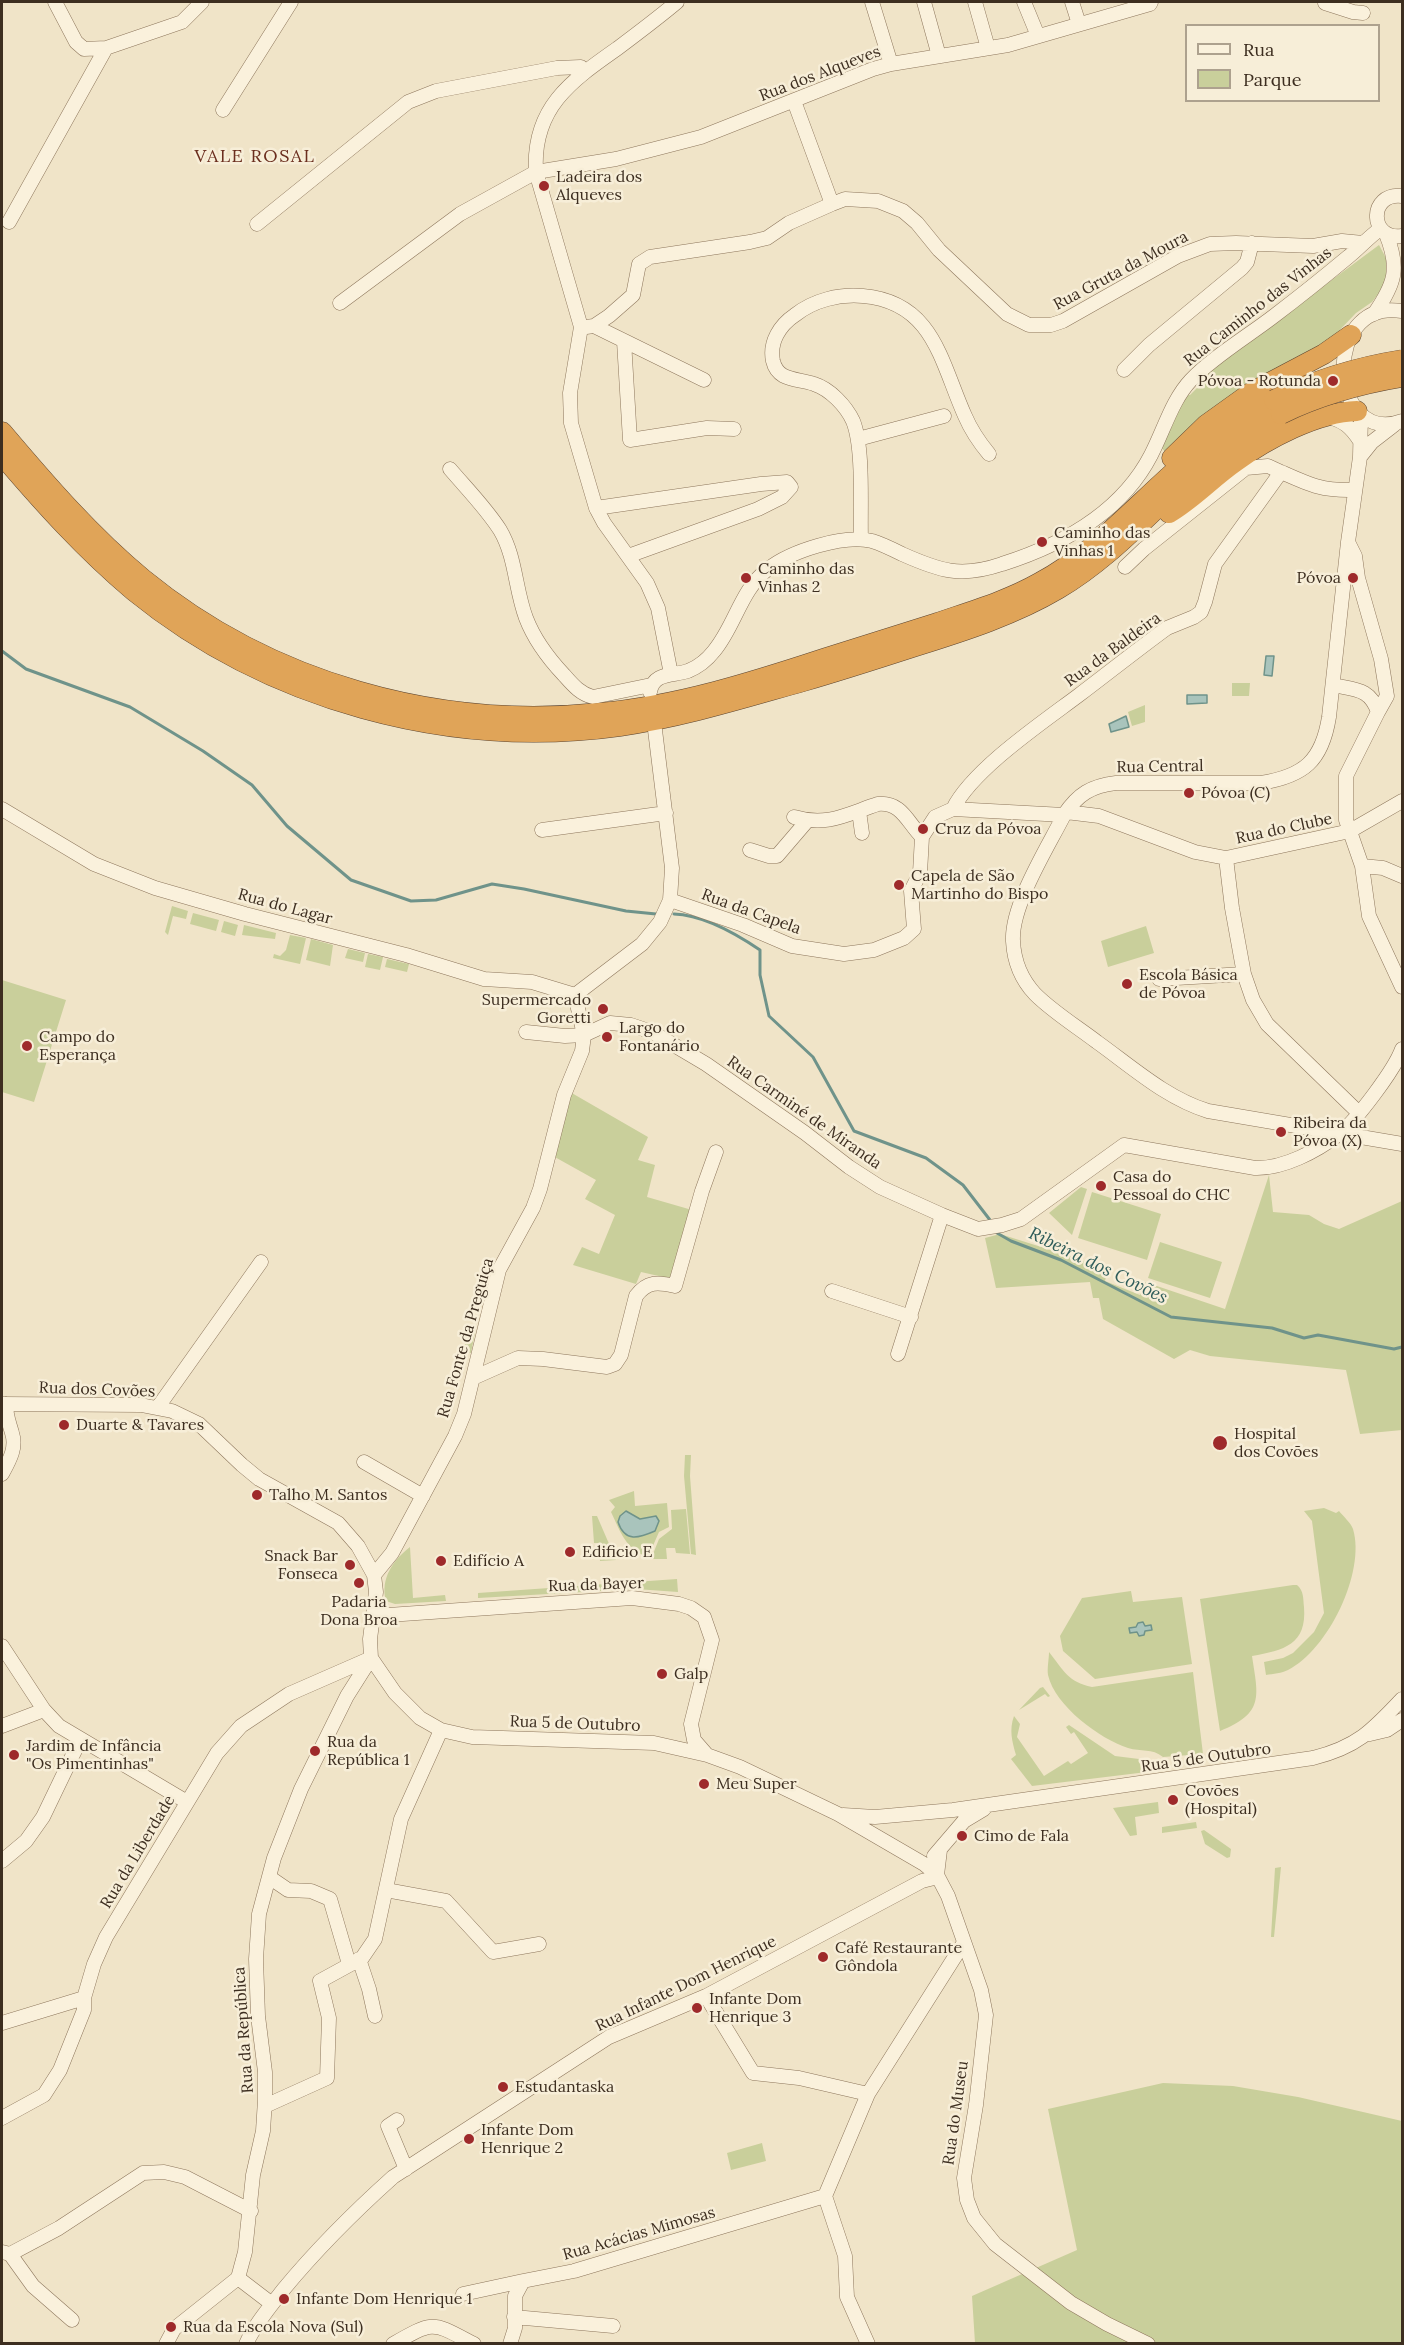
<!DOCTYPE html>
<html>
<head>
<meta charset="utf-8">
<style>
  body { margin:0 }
  #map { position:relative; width:1404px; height:2345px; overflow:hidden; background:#f0e4c8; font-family:Lora,serif }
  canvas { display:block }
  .frame { position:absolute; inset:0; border:3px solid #3d2e20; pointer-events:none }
  .legend { position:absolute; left:1185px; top:24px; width:195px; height:78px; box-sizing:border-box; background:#f7eed8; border:2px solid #ada18e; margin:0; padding:8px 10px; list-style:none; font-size:18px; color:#3d2e20 }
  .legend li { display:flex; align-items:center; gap:12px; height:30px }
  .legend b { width:30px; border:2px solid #ada18e }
</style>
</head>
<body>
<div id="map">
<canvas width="1404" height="2345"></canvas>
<div class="frame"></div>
<ul class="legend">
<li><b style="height:8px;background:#faf1dc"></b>Rua</li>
<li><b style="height:16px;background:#c9cf9b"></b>Parque</li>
</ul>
</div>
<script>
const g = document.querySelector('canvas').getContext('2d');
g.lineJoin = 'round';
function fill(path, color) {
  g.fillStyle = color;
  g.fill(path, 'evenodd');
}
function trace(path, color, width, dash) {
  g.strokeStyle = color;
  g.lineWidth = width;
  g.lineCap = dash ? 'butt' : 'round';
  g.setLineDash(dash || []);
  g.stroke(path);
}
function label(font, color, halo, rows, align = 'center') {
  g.font = font + ' Lora,serif';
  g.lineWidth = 5;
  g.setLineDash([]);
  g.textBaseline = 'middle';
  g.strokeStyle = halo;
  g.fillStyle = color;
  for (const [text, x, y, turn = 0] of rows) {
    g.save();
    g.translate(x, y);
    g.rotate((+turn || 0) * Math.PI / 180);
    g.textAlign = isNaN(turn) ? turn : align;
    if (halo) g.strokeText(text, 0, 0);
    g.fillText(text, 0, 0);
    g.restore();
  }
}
fill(new Path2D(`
  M1379,245L1386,258V278L1383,288L1372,302L1356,313L1332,338L1167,454L1160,446L1185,395H1190L1207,378V373L1314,290L1317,291Z
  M1232,683H1250L1249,696H1232Z
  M1145,705V722L1132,726L1128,712Z
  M172,906L188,911L186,919L173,916L168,935L165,932Z
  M193,913L219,920L216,931L190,924Z
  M224,921L238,925L235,936L221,932Z
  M244,925L276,933L275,939L242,935Z
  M1146,926L1154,953L1108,967L1101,941Z
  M290,935L306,938L300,964L273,958L274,954L280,956L286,950Z
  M311,939L333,945L330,966L306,960Z
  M348,949L365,953L363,962L345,958Z
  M368,954L383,957L380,970L365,967Z
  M387,959L409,964L407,972L385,967Z
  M2,980L66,1000L34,1102L2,1092Z
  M570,1092L648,1137L638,1160L655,1165L647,1197L692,1210L672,1279L641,1272L636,1284L573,1265L582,1247L599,1254L615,1215L585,1199L596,1180L553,1156Z
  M1269,1175L1273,1212L1309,1215L1324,1224L1339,1229L1402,1201V1430L1360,1434L1346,1370L1210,1356L1190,1350L1174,1359L1103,1319L1099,1298H1093L1090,1282L996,1288L985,1238L1000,1234L1108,1268L1105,1281L1140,1295L1145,1282L1225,1309Z
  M1081,1187L1087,1189L1072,1235L1049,1213Z
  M1092,1192L1161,1214L1147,1260L1078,1238Z
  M1160,1242L1222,1262L1210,1298L1148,1278Z
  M468,1330L475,1332L471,1353L464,1351Z
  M685,1455H691L690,1476L696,1555L691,1554L684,1476Z
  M634,1491L635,1506L667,1503L669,1527L659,1532L648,1557C626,1550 620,1531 611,1512L615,1507L609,1500Z
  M1324,1508L1336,1513L1339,1511C1343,1516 1351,1523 1353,1529C1366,1572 1328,1650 1288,1670C1282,1673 1273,1674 1266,1675L1264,1662L1283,1658L1293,1653L1314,1632L1324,1613L1312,1521L1304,1511Z
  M686,1509L690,1554L676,1553L675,1548H666L667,1559H651L659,1539L672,1529L671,1510Z
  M592,1516H597L616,1560L600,1561L598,1543H594Z
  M410,1547L413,1598L445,1595L446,1601L395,1604L386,1601C380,1579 393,1560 410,1547Z
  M677,1579L678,1592L636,1589L478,1598V1593Z
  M1293,1585H1297C1304,1591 1303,1598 1304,1607C1307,1645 1284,1650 1252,1656C1258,1696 1265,1713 1220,1731L1200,1599Z
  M1131,1591L1133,1602L1182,1597L1192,1664L1095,1679L1063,1651L1060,1636L1082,1598Z
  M1049,1652C1064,1671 1068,1682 1092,1687L1193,1672L1203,1754L1163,1757C1152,1748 1141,1752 1128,1748C1100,1739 1055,1706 1048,1675C1047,1668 1049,1659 1049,1652Z
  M1043,1687L1050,1696L1048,1697L1045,1694L1019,1710L1040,1688Z
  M1014,1716L1020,1724L1017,1737L1044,1776L1068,1761L1071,1764L1088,1753L1074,1732L1071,1734L1066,1727L1069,1725L1115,1756L1139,1759L1154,1767L1155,1771L1032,1786L1011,1759L1016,1755C1012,1741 1009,1730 1014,1716Z
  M1158,1802L1159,1813L1135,1817L1137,1835L1130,1836L1113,1808Z
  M1196,1822L1197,1828L1162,1833V1827Z
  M1204,1830L1231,1849L1230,1857L1227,1858L1205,1844L1201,1831Z
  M1281,1867L1274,1937H1271L1275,1868Z
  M1163,2083L1233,2086L1298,2097L1402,2121V2343H975L972,2296L1077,2250L1048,2109Z
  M762,2143L766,2161L731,2170L727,2153Z`), '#c9cf9b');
const water = new Path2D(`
  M1266,656H1274L1272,676L1264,675Z
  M1187,695H1207V703L1187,704Z
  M1126,716L1129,727L1111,732L1109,724Z
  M626,1511L640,1519L656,1516L659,1521L655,1531C639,1538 625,1543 618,1522L620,1516Z
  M1143,1622L1145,1626L1151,1625L1152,1630L1145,1631L1144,1635L1139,1636L1137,1632L1130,1633L1129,1628L1136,1627L1138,1623Z`);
fill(water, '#a9c4bc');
trace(water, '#6f938a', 1.5);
trace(new Path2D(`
  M2,651L26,669L130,707L203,751L252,785L287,826L351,880L411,901L436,900L492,884L524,889L626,911L656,914
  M674,914C704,915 735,933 760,950V975L769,1016L813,1057L854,1131L926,1158L963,1185L990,1220
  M997,1233L1011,1241L1061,1260L1171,1317L1272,1328L1304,1338L1318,1335L1394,1349L1402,1347`), '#6f938a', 3);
const minor = new Path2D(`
  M55,2L76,42L84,49L106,48L182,22L202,2
  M872,2L891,64
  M924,2L939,56
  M975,2L988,48
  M1024,2L1038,36
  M1072,2L1079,24
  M1325,3L1353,12L1363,13
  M794,101L832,204
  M223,110L291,2
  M1402,196C1368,192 1369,241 1402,236
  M9,222L106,48
  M257,224L408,102L436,91L557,68L581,67L585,72
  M340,303L460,214L536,172L616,159L701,137L873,69L891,64L1008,45L1150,4L1151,2
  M1402,311C1319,298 1330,448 1402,421
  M1374,314C1395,284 1400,268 1386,234
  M594,326L609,316L633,295L639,264L650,257L750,242L767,238L789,223L832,204L845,199L878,201L903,211L917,223L939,250L1007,314L1029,325H1051L1063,321L1178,256L1210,244L1236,243L1313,246L1342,241L1363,243
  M586,327L594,326L704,380
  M624,341L630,440L707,428L734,429
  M1124,370L1149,345L1242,268L1247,262L1252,243
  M1361,415L1360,457L1348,542L1329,717C1322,761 1304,776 1261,783H1116C1091,786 1078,794 1064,815C1048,847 1011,905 1013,941C1014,961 1021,979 1035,994C1053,1012 1076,1026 1097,1042C1132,1067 1166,1098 1208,1111L1402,1144
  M1327,417C1343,420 1351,427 1360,441
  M858,439L944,416
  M1360,457L1372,442L1394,425
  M450,469C467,489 486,508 500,530C516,557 515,589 526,618C534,639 548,658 564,675C572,684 580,694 593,697L651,685
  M596,508L761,484L787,482L791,487L782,497L758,509L628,556
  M861,539C860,508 864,448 853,421C846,406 830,389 814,384C798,378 778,382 773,361C769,342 780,325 795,315C814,300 839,294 863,296C934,302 941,363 965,416C971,430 979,442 989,454
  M1348,542L1355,556L1358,578L1381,659L1387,696L1378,712
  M1125,567L1144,549L1246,468L1268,466L1281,472
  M671,674L658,608L647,583L604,523L596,508L571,423L570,393L581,327L536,172C532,108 571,81 618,48C638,33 658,18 677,2
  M1333,685C1355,690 1370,688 1378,712L1346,776V820L1362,866L1369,916L1402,987
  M650,692C653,672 673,676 688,671C698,667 707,660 714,651C735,626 741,589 768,569C791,551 844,534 872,541C882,544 892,549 902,554C940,571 961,578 1002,564C1062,545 1121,513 1151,455C1164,430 1172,400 1191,380C1213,357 1248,336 1274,316C1299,297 1324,277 1348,257C1359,248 1369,237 1380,229
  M2,809L94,864L155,888L245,914L406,955L484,979L532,982L575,995
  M953,809C972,770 1043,722 1079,695C1108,673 1137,650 1167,628L1194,617L1201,612L1205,602L1215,564L1281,472C1310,485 1322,491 1354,490
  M859,811L862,833
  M1066,812L1099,816L1195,852L1226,858L1350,831L1402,801
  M794,817C827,827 847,814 878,804C902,802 907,822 922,837
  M542,830L666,813
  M750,850L769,856H777L807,821
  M1226,858L1232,908L1244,974L1253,1000L1267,1024L1359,1113
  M1362,866L1383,868L1402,876
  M670,900L743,925L792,946L844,954L874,950L904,938L914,929L911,891L920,873L922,837L935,817L953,809L1064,815
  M1159,979L1244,974
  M575,995L642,944L660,922L670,900L672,868L655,730
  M526,1032L565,1036L584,1035L610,1023L631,1025L652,1032L706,1064L805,1133L849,1167L880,1187L942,1215L978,1229L1002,1225L1021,1219L1124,1145L1255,1168C1283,1169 1317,1151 1339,1134C1356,1121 1395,1069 1402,1049
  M832,1291L911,1317
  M898,1354L942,1215
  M473,1378L518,1358L543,1359L607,1367L615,1364L621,1355L636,1296C647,1281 658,1282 675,1286L702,1191L716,1152
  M2,1404L141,1405L172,1411L199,1424L242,1465L259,1479L338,1523L358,1546L374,1575L376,1592L370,1639L371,1658L395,1693L420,1718L441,1730L472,1737L654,1743L707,1755L740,1767L838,1814L924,1864L937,1875
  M158,1407L261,1262
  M364,1462L423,1496
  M2,1474C9,1461 17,1448 12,1433C9,1422 6,1416 6,1404
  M374,1575L392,1553L455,1436L464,1414L499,1270L533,1208L540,1189L564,1095L582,1051L584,1035L575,995
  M374,1616L632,1598L679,1604L691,1608L704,1617L712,1640L691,1724L694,1740L707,1755
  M2,1646L44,1710L59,1726L187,1802
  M2,1726L44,1710
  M1370,1734L1387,1730L1402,1720
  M843,1815L875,1817L953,1810L1313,1758C1357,1747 1372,1731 1402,1699
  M940,1850L937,1875L948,1896L981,1990L986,2015L976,2105L964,2178L967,2200L974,2218L995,2244L1071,2303L1107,2324L1148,2344
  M934,1856L964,1821L984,1809
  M2,1861L26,1841L43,1817L80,1740
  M269,1877L288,1890L311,1891L330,1899L349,1964
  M386,1890L446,1901L493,1952L539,1944
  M359,1959L369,1989L375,2016
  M706,1996L753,2073L799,2078L868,2094
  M2,2023L84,1998
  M265,2106L327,2078L329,2018L320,1981L362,1958L375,1939L401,1819L441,1730
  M2,2118L44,2095L60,2070L84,2010V1998L94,1964L106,1937L217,1753L241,1726L289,1694L369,1659
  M397,2120L388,2126L406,2169
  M825,2196L868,2094L963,1944
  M825,2196L845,2256L847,2297L868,2344
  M2,2252L10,2254L59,2228L143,2173L164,2172L185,2177L251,2211
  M10,2254L33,2286L72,2320
  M238,2278L245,2252L253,2175L263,2131L265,2100V2072L258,2016L256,1959L259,1914L274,1858L301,1789L347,1696L371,1658
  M238,2278L272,2304
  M463,2294L523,2281
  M514,2317L613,2326
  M166,2344L174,2329L238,2278
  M246,2344C255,2324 270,2307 283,2290C316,2250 354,2212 393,2177L609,2037L706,1996L922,1881L938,1877
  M393,2344C435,2320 432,2322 474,2344
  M510,2344L515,2328V2296L523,2281L574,2271L825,2196`);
const highway = new Path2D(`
  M2,432C46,484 91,536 143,579C270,683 438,730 600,713C677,706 753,682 826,658C863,646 900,635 937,623C972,611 1007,601 1039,583C1097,552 1140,500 1190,458C1216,436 1244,417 1274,400
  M2,455C43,503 85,550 134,591C268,700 449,750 620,726C683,717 743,698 804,681C842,670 879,658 916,646C964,631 1014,615 1058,589C1114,556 1153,508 1202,467C1227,447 1254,430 1281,414
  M1172,458L1206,425L1252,392L1324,354L1351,335
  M1169,513C1193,499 1212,478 1235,462C1267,439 1317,412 1357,411`);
trace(minor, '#8d765c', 15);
trace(highway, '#5b4430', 21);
trace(minor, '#faf1dc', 14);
trace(highway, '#e0a458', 20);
const highwayBridge = new Path2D(`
  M1274,400C1315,380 1358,367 1402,360
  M1281,414C1320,395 1360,384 1402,377`);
trace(highwayBridge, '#5b4430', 21, []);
trace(highwayBridge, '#e0a458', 20);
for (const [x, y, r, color] of [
  [544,186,6,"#9e2a2b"],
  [1333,381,6,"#9e2a2b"],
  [1042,542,6,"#9e2a2b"],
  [746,578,6,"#9e2a2b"],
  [1353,578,6,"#9e2a2b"],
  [1189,793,6,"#9e2a2b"],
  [923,829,6,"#9e2a2b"],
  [899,885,6,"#9e2a2b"],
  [1127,984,6,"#9e2a2b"],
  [603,1009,6,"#9e2a2b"],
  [607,1037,6,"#9e2a2b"],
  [27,1046,6,"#9e2a2b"],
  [1281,1132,6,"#9e2a2b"],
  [1101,1186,6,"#9e2a2b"],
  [64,1425,6,"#9e2a2b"],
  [1220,1443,8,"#9e2a2b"],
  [257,1495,6,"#9e2a2b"],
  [570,1552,6,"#9e2a2b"],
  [441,1561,6,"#9e2a2b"],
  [350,1565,6,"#9e2a2b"],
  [359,1583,6,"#9e2a2b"],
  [662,1674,6,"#9e2a2b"],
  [315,1751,6,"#9e2a2b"],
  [14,1755,6,"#9e2a2b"],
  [704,1784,6,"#9e2a2b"],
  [1173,1800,6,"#9e2a2b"],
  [962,1836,6,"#9e2a2b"],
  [823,1957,6,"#9e2a2b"],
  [697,2008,6,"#9e2a2b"],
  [503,2087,6,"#9e2a2b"],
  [469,2139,6,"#9e2a2b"],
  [284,2299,6,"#9e2a2b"],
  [171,2327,6,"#9e2a2b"]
]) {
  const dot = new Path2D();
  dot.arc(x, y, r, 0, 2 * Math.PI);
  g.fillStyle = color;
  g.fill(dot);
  trace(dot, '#f7eed8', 2);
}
label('16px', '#3d2e20', '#f7eed8', [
  ["Rua dos Alqueves",820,74,-21],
  ["Rua Gruta da Moura",1121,271,-28],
  ["Rua Caminho das Vinhas",1258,307,-38],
  ["Rua da Baldeira",1113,650,-36],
  ["Rua Central",1160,767,-1],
  ["Rua do Clube",1284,829,-12],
  ["Rua do Lagar",285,907,15],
  ["Rua da Capela",751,912,20],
  ["Rua Carminé de Miranda",804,1113,35],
  ["Rua Fonte da Preguiça",466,1338,-74],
  ["Rua dos Covões",97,1390,2],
  ["Rua da Bayer",596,1585,-2],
  ["Rua 5 de Outubro",575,1724,2],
  ["Rua 5 de Outubro",1206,1758,-8],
  ["Rua da Liberdade",138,1852,-59],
  ["Rua Infante Dom Henrique",686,1984,-26],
  ["Rua da República",244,2030,-94],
  ["Rua do Museu",956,2113,-82],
  ["Rua Acácias Mimosas",639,2234,-16]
]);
label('16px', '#3d2e20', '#f7eed8', [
  ["Ladeira dos",556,177],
  ["Alqueves",556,195],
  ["Póvoa - Rotunda",1321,381,"right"],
  ["Caminho das",1054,533],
  ["Vinhas 1",1054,551],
  ["Caminho das",758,569],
  ["Vinhas 2",758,587],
  ["Póvoa",1341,578,"right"],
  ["Póvoa (C)",1201,793],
  ["Cruz da Póvoa",935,829],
  ["Capela de São",911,876],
  ["Martinho do Bispo",911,894],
  ["Escola Básica",1139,975],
  ["de Póvoa",1139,993],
  ["Supermercado",591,1000,"right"],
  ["Goretti",591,1018,"right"],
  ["Largo do",619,1028],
  ["Fontanário",619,1046],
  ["Campo do",39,1037],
  ["Esperança",39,1055],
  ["Ribeira da",1293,1123],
  ["Póvoa (X)",1293,1141],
  ["Casa do",1113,1177],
  ["Pessoal do CHC",1113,1195],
  ["Duarte & Tavares",76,1425],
  ["Hospital",1234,1434],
  ["dos Covões",1234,1452],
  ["Talho M. Santos",269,1495],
  ["Edificio E",582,1552],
  ["Snack Bar",338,1556,"right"],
  ["Fonseca",338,1574,"right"],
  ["Edifício A",453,1561],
  ["Padaria",359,1602,"center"],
  ["Dona Broa",359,1620,"center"],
  ["Galp",674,1674],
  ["Rua da",327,1742],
  ["República 1",327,1760],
  ["Jardim de Infância",26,1746],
  ["\"Os Pimentinhas\"",26,1764],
  ["Meu Super",716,1784],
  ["Covões",1185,1791],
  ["(Hospital)",1185,1809],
  ["Cimo de Fala",974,1836],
  ["Café Restaurante",835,1948],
  ["Gôndola",835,1966],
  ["Infante Dom",709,1999],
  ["Henrique 3",709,2017],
  ["Estudantaska",515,2087],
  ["Infante Dom",481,2130],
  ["Henrique 2",481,2148],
  ["Infante Dom Henrique 1",296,2299],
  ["Rua da Escola Nova (Sul)",183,2327]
], 'left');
g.letterSpacing = '1.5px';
label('18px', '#6b2e1e', '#f7eed8', [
  ["VALE ROSAL",255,157]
]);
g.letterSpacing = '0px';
label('italic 18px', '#2f5d5a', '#f7eed8', [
  ["Ribeira dos Covões",1098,1266,26]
]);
</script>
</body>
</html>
